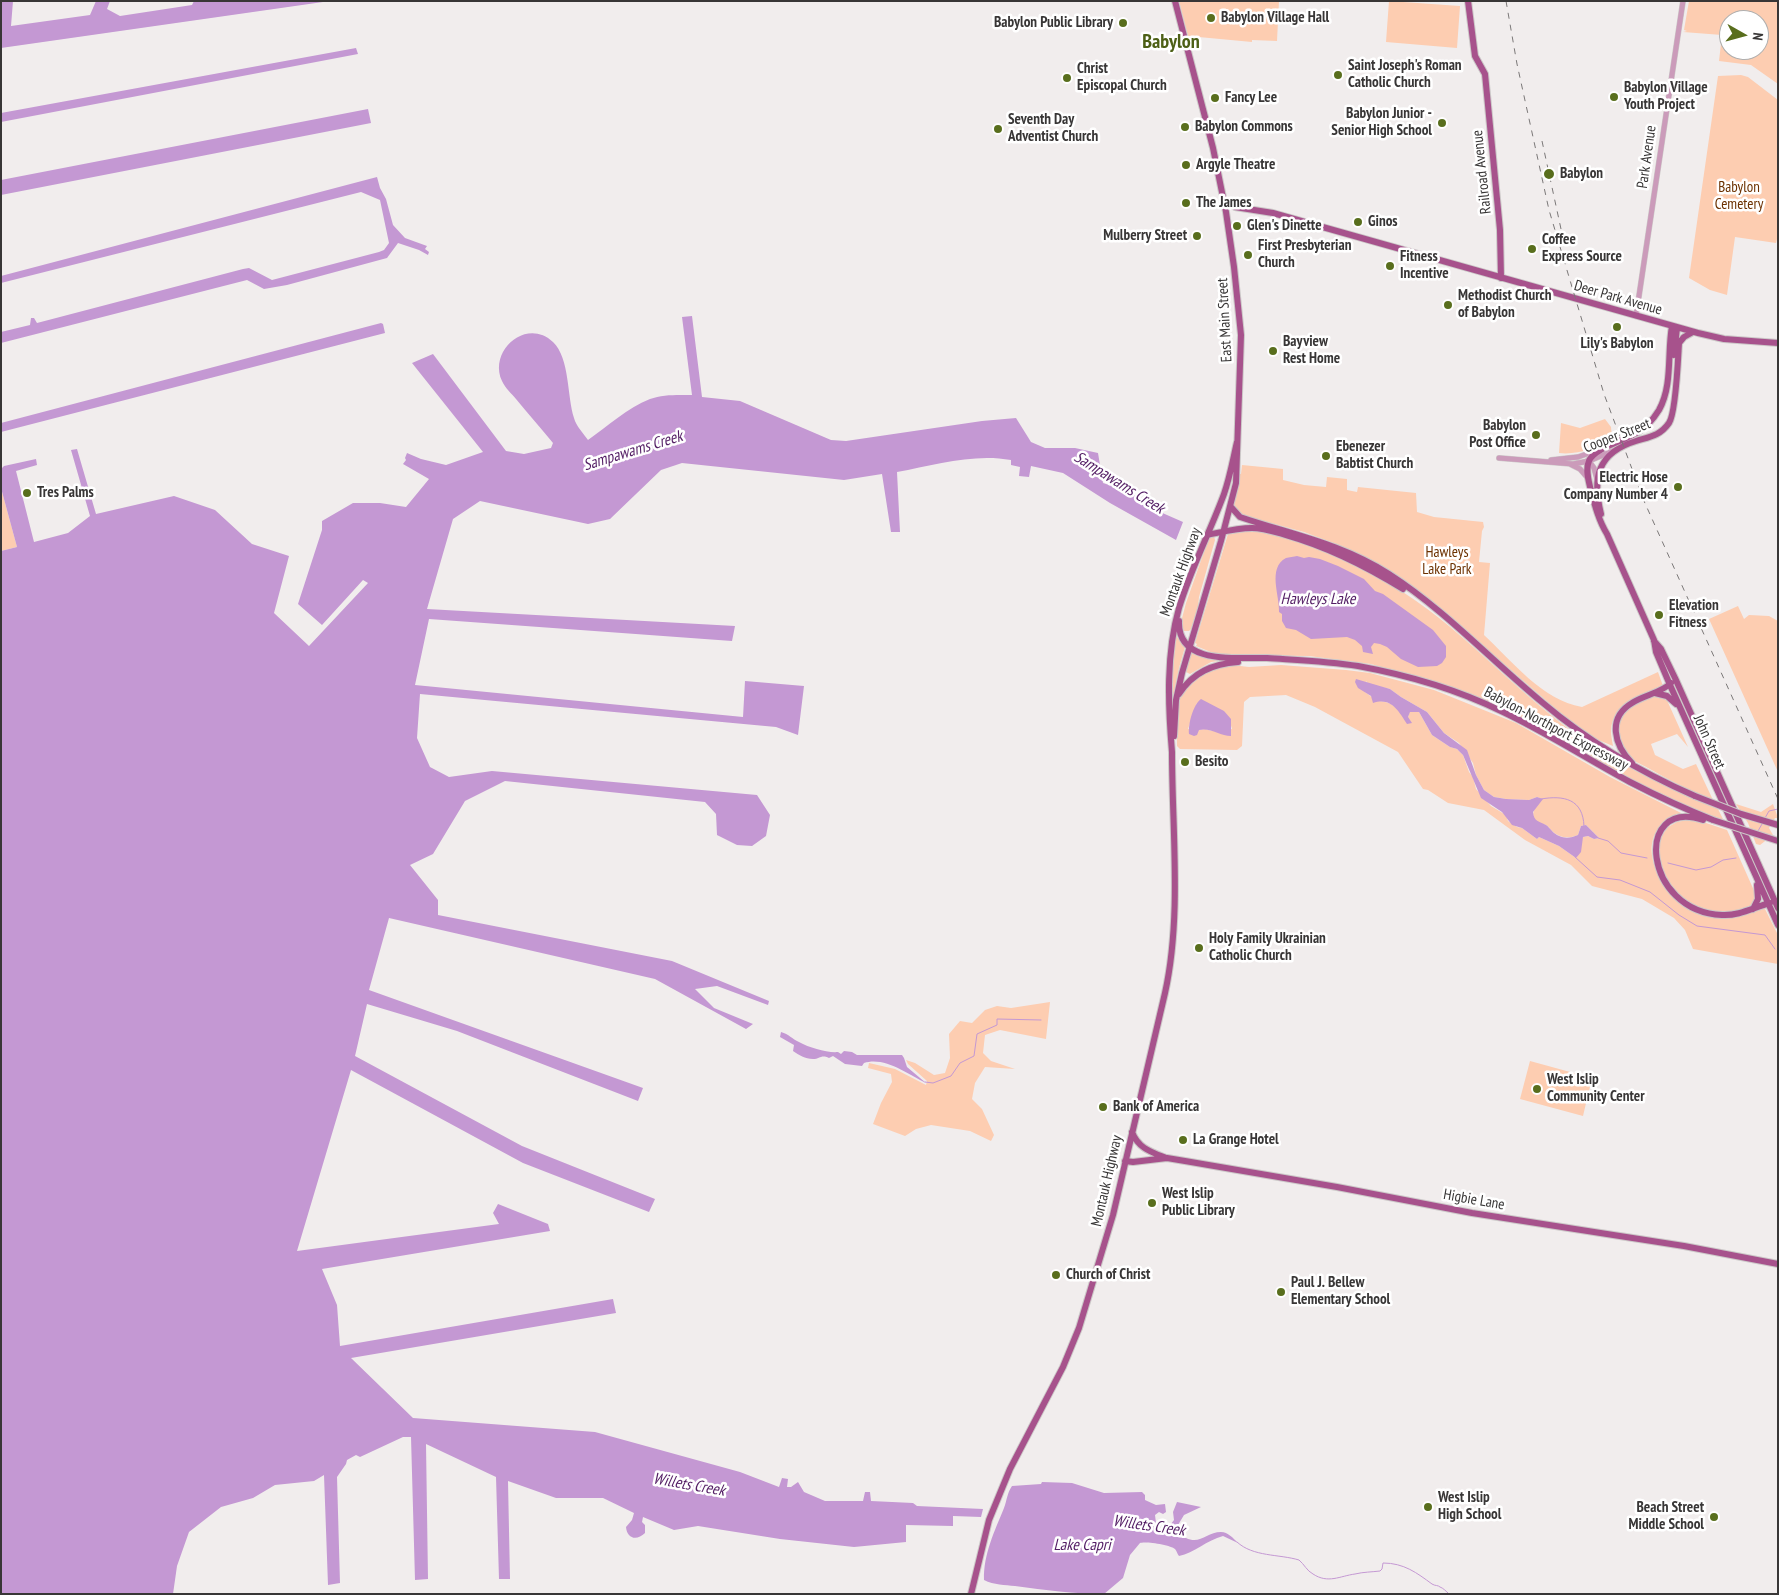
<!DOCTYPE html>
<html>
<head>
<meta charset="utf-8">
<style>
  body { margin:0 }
  #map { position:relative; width:1779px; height:1595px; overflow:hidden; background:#f1eded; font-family:"PT Sans Narrow",sans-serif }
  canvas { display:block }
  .frame { position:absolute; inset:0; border:2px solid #383636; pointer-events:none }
  .north { position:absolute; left:1719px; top:10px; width:50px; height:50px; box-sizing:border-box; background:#fff; border:1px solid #afafaf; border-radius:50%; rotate:97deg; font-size:14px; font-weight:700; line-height:20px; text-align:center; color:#383636 }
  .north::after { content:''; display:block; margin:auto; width:18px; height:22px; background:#596e1d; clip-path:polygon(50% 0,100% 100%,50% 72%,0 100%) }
</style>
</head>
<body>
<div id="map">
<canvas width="1779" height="1595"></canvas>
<div class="frame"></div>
<div class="north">N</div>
</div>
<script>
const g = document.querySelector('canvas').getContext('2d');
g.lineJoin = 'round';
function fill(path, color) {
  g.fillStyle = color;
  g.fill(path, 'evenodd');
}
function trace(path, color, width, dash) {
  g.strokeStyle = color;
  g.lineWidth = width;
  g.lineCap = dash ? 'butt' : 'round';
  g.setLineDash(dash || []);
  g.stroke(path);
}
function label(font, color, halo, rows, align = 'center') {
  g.font = font + ' "PT Sans Narrow",sans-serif';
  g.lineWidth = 5;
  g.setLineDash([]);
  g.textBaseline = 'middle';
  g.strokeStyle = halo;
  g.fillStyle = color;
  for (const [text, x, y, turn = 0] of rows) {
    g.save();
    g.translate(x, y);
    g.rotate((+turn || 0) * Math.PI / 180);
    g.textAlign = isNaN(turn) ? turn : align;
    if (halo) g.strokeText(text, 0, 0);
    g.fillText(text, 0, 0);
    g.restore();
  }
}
fill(new Path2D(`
  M1179,1H1279L1277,41L1252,40V42L1188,36Z
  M1389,1L1460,6L1457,48L1386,42Z
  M1689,1H1778V84L1751,65L1719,61L1722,35L1683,32L1687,31L1684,30ZM1729,20H1759V50H1729Z
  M1741,75L1748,77L1778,100V235L1776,243L1735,237L1727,295L1710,290L1689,278L1718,76Z
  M1605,419L1611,427L1612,438C1597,449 1576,455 1559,453L1561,423L1580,428Z
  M1242,465L1283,469V480L1304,485L1326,487L1327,477L1347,479V490L1357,492L1358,487L1416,493L1417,512L1434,517L1483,522L1484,527L1482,531L1479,562L1490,563L1484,635C1512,661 1542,700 1582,707L1658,672L1663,686C1642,695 1613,702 1611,730C1611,735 1612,741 1613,746L1591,737L1557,710L1436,605L1402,578L1370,560L1336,544L1304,532L1241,515L1235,510V506H1233L1240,474H1241Z
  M1,488L17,547L1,551Z
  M1254,530C1324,544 1394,580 1449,626C1488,659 1525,696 1566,727C1614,763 1664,786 1718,809L1724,821L1686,808L1637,783L1536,726L1422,679L1371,664L1309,656L1218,655L1196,646L1197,644L1195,643L1228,534Z
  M1214,536L1215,540L1199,597L1198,607L1191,629L1189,631H1184L1181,622L1186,603L1209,538Z
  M1738,606L1744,619L1749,615L1769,616L1778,621V772L1709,619Z
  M1175,637H1177L1185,647L1179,668L1172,703L1173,654Z
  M1191,652L1208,659L1219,661L1211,662L1190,674L1186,672Z
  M1231,665L1249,667L1281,665L1346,670L1370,673L1434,690L1516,723L1610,777L1683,814C1626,829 1657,894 1695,912C1706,918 1724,919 1736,917C1745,916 1754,911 1762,908L1765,909L1778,935V964L1693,949L1685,930L1674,918L1642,899L1592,886L1571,865L1525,840L1484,810L1448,803L1428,790L1423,789L1398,752L1315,707L1286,695L1250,697L1244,702L1242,746L1237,750L1180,749L1177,746C1177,733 1176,719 1178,706C1180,689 1197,675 1211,669C1217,667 1225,667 1231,665ZM1366,681L1368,684L1390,689L1401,697L1427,712L1444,733L1459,743L1473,763L1476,775L1484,790L1494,797L1506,799L1529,800L1537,797L1542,799C1536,805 1528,816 1538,823C1541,824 1544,824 1546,825C1548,826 1551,830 1552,831C1559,838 1569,839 1578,835L1581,826L1586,825L1599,838L1594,839L1588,836L1583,837L1576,858L1559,846L1539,837L1537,839L1522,828L1517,827L1508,821L1506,815L1491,806L1476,789L1473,777L1469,772L1463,755L1457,749L1450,747L1432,735L1419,712L1410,711L1408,717C1398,709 1390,700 1377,701L1365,692ZM1197,703L1230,722L1232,729L1212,731L1205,729L1199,730L1188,729Z
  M1660,695L1666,698L1688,747L1677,734L1651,744L1655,755L1683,769L1696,764L1713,800C1690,791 1669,780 1648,768C1641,764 1633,761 1628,756C1618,747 1615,728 1621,717C1628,704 1646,697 1660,695Z
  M1736,804L1761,812L1773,804L1778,818H1775L1769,828L1773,835L1760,845L1756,844L1748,823Z
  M1687,820L1700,821L1727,830L1756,895L1755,903L1750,908L1727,914L1703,910L1679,897L1659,867L1658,841L1668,827L1677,822Z
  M1050,1002L1046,1039L1000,1030L985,1035L983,1053L991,1061L1015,1069L985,1067L975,1083L972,1099L982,1109L994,1135L991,1141L970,1131L931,1125L916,1129L905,1136L873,1124L881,1103L892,1082L891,1074L868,1068L869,1063L895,1069L926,1085L927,1081L908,1064L906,1060L915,1063L934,1075L945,1073L950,1058L949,1034L960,1021L972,1023L985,1010L997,1006L1011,1008Z
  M1530,1061L1592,1078L1583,1116L1520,1099Z`), '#fdcdb1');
fill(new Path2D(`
  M1,1H13L11,26L90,15L96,1H110L107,9L120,16L192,5L194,1H330L1,48Z
  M356,48L358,54L1,122V113Z
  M368,109L371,123L1,195V180Z
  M377,177L380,188L386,199L393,225L405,238L427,246L425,249L429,252L428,255L419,250L398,243L387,258L287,285L264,289L247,280L1,343V332L30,325L31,318H34L37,323L243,269L249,268L272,280L379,252L384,250L389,243L380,200L361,192L1,283V276Z
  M692,316L702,397L740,401L831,440L846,441L982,421L1016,418L1031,442L1045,448H1075L1098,453L1103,483L1131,492V493L1138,496L1151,508L1183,522L1176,540L1110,503L1063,473L1031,466L1029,477L1019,476L1020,467L1011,465V460C974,453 934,465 897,472L900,532H891L882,474L844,480L682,463L661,470L610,519L588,524L480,501L453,519L427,609L735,626L732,641L429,619L415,685L743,717L745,681L804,686L798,735L776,727L420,694L417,738L430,767L449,777L492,771L757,795L770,815L766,836L752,846L737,845L717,835L716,814L705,802L505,781L465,801L433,854L410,865L438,900V915L672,961L769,1001L768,1005L717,986L695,989L714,1008L753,1024L746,1029L655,979L389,918L369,990L643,1088L638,1101L457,1031L367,1004L355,1056L522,1146L655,1199L649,1212L523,1163L351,1070L297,1251L499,1224L493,1213L498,1204L548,1224L550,1231L322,1269L337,1305L340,1346L613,1299L616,1313L351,1358L413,1418L595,1432L740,1472L779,1487L782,1478L788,1479L787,1487H791L798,1482L804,1492L825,1501H863L865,1492H870L871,1501L913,1503L917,1506L983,1509L981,1517L953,1516V1526L906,1525V1542L854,1547L780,1539L698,1526L674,1530L643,1517L642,1522L645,1525V1533C637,1541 627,1539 626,1527L632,1520L634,1513L603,1498H556L508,1481L510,1579H499L496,1477L426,1444L428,1579L415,1580L411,1437H403L360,1457L356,1455L347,1460L346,1464L337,1477L340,1583L328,1585L324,1475L314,1481L275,1485L253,1498L221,1507L189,1532L177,1566L173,1594H1V551L17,547L1,488V469L4,466L36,459L37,465L16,471L34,542L68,533L90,516L71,450L77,449L96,514L174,496L215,510L252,544L289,556L274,613L309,646L368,583L363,580L322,625L298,604L322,530V521L353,503H380L406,507L429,479L403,464L406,460L405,458L407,453L421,459L446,465L483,452L412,363L433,354L506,451L524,454L551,448L553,443C541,428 528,414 516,399C512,394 505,388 502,381C488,350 527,317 553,342C570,358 567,397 574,418C576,426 584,434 588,440C608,426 627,408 650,399C663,394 679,395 692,395L682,317Z
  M381,323L383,324L385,333L1,432V423Z
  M1297,556L1304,558L1309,557L1320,559L1338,566L1364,579L1375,591L1383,594L1433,630L1446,646V657L1442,663L1437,666L1418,667L1401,659L1387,647L1380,644L1374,643L1371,647L1373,654L1363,652L1362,646L1355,640L1347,637L1311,639L1296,630L1286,628L1282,621V614L1279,612C1280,596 1267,568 1286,558C1289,557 1294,557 1297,556Z
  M1356,679L1390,689L1401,697L1427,712L1444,733L1467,750L1476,775L1484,790L1494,797L1506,799L1529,800L1537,797L1543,799L1533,812C1534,822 1539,821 1546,825C1548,826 1550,829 1552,831C1560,839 1569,839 1578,835L1581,826L1586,825L1599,838L1594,839L1588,836L1583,837L1581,852L1576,858L1559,846L1539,837L1537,839L1522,828L1512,825L1502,812L1481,798L1463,755L1457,749L1450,747L1432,735L1419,712H1410L1408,717L1412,723L1407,724C1398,710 1391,697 1373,703L1371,696L1358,688L1355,682Z
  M1201,699L1224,711L1231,719V736C1220,736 1210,727 1199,730L1197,735L1194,736L1189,734C1188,724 1193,705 1201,699Z
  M781,1032C789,1034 792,1039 799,1042C810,1048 827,1053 838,1052L841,1054L844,1051L852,1052L857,1055H902L904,1058L907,1067L926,1083C908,1074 884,1056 864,1063L862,1066L845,1064L833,1056L829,1058C821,1054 820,1059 813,1059C805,1059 799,1055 793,1051L794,1045L780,1037Z
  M1042,1482L1072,1483L1104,1493L1142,1492L1145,1495V1500L1156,1505L1165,1504L1166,1512L1163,1514L1159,1512L1155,1515L1156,1523L1160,1529H1167L1174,1520L1173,1512L1177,1502L1201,1507L1184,1515L1178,1525C1179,1531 1180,1535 1186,1538C1200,1545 1207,1532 1221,1532C1228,1532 1233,1538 1238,1543L1223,1536C1207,1540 1194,1553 1179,1556C1177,1554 1177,1551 1175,1549C1171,1545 1145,1541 1140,1543L1130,1555L1123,1578L1104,1594C1074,1594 1045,1590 1015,1586C1005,1585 994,1585 984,1580C983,1555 995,1530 1004,1508C1007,1500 1007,1493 1012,1486L1041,1484Z`), '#c498d3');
trace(new Path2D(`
  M1541,799C1564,795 1583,799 1584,826
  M1765,818L1769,811L1778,809
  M1758,831L1762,824
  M1598,838L1608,841L1621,853L1647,858
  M1575,857L1597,877L1620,880L1650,892L1679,915L1697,926L1765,935L1775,949
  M1668,863L1696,870L1711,867L1723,860L1736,858
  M925,1082L933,1083L951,1076L960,1063L974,1056L977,1034L997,1025V1019L1041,1020
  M1237,1542C1253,1557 1279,1554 1299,1560C1304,1564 1307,1571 1313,1574C1328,1584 1340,1576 1355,1574C1363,1572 1372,1572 1380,1571L1382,1569L1383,1563C1404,1563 1417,1573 1432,1584C1435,1586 1438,1585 1440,1587C1443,1588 1446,1591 1449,1594`), '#c498d3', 1);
const minor = new Path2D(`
  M1636,316L1683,1
  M1499,458L1573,464L1589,461L1615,450
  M1551,460L1578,457L1598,450
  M1588,460L1594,468L1597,479
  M1570,464L1580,469L1587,477`);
const major = new Path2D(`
  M1468,1L1475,56L1485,74L1500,230L1501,278
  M1223,199L1235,207L1273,213L1698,333L1724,339L1778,343
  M1672,326C1667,353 1673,385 1659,410C1654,418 1647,427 1638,432C1626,440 1594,448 1589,461C1585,470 1589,482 1591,491C1595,506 1599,521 1607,534L1654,640L1656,652L1670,685L1778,925
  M1674,355L1677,328
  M1231,507L1240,517C1293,535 1340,543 1389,574C1445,610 1492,661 1543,703C1589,742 1640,772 1695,796
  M1601,514C1592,478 1597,453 1636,441C1649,437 1660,436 1669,423C1676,413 1678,359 1679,343L1684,337L1693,332
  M1207,535C1222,532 1237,528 1252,528C1263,528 1275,532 1286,535C1328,547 1366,566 1403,589
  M1179,621C1177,666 1238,657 1267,658C1297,660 1328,661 1358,666C1407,675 1456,689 1501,711C1546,732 1587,759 1630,782C1657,796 1685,809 1713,820
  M1654,641L1661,649L1675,678L1778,908
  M1655,693L1667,696L1676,704
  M1179,694C1193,672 1213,664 1238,662
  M1174,736L1176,700L1182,673L1221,541L1236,483L1241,335L1234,267L1226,212L1213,148L1175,1
  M1632,763C1614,745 1607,718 1632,703C1644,695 1661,693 1671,683
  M1703,820C1633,797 1643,912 1722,915C1740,916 1754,907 1770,903
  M1753,909L1758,899L1757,885
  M1132,1132C1138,1148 1151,1152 1166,1158
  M1125,1161L1133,1162L1167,1158L1185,1161L1337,1187L1472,1213L1684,1246L1778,1264
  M971,1594L989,1520L1010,1469L1063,1367L1079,1328L1113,1215L1165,993C1182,916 1172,830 1172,752C1168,705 1166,653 1179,608C1191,568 1210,532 1224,494C1230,477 1233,459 1237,442`);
trace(minor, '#ccc8c8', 6);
trace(major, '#ccc8c8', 8);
trace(minor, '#cb9bba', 5);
trace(major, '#a7528c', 6);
trace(new Path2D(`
  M1506,1L1517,64L1549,210L1604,394L1644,501L1778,799
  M1542,141L1561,229`), '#7a7777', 1, [6, 6]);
const majorBridge = new Path2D(`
  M1695,796L1741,814L1778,825
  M1713,820L1778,841`);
trace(majorBridge, '#ccc8c8', 8, []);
trace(majorBridge, '#a7528c', 6);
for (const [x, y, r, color] of [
  [1211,18,5,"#596e1d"],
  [1123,23,5,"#596e1d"],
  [1338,75,5,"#596e1d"],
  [1067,78,5,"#596e1d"],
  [1614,97,5,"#596e1d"],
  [1215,98,5,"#596e1d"],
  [1442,123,5,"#596e1d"],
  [1185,127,5,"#596e1d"],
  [998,129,5,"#596e1d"],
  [1186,165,5,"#596e1d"],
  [1549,174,6,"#596e1d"],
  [1186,203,5,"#596e1d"],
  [1358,222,5,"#596e1d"],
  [1237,226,5,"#596e1d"],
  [1197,236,5,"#596e1d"],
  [1532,249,5,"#596e1d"],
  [1248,255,5,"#596e1d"],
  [1390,266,5,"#596e1d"],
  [1448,305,5,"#596e1d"],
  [1617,327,5,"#596e1d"],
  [1273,351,5,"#596e1d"],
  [1536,435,5,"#596e1d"],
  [1326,456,5,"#596e1d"],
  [1678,487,5,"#596e1d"],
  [27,493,5,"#596e1d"],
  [1659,615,5,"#596e1d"],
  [1185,762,5,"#596e1d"],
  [1199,948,5,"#596e1d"],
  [1537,1089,5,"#596e1d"],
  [1103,1107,5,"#596e1d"],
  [1183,1140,5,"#596e1d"],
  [1152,1203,5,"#596e1d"],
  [1056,1275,5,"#596e1d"],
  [1281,1292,5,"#596e1d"],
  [1428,1507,5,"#596e1d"],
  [1714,1517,5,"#596e1d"]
]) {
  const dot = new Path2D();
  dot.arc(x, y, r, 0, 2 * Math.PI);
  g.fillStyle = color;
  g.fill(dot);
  trace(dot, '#fff', 2);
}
label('bold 15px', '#383636', '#fff', [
  ["Babylon Village Hall",1221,18],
  ["Babylon Public Library",1113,23,"right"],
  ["Saint Joseph's Roman",1348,66],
  ["Catholic Church",1348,83],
  ["Christ",1077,69],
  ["Episcopal Church",1077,86],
  ["Babylon Village",1624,88],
  ["Youth Project",1624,105],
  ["Fancy Lee",1225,98],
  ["Babylon Junior -",1432,114,"right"],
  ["Senior High School",1432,131,"right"],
  ["Seventh Day",1008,120],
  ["Adventist Church",1008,137],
  ["Babylon Commons",1195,127],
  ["Argyle Theatre",1196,165],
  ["Babylon",1560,174],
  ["The James",1196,203],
  ["Ginos",1368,222],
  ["Glen's Dinette",1247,226],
  ["Mulberry Street",1187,236,"right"],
  ["Coffee",1542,240],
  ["Express Source",1542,257],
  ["First Presbyterian",1258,246],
  ["Church",1258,263],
  ["Fitness",1400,257],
  ["Incentive",1400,274],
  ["Methodist Church",1458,296],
  ["of Babylon",1458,313],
  ["Bayview",1283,342],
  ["Rest Home",1283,359],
  ["Lily's Babylon",1617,344,"center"],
  ["Babylon",1526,426,"right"],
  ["Post Office",1526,443,"right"],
  ["Ebenezer",1336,447],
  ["Babtist Church",1336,464],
  ["Electric Hose",1668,478,"right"],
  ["Company Number 4",1668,495,"right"],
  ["Tres Palms",37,493],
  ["Elevation",1669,606],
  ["Fitness",1669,623],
  ["Besito",1195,762],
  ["Holy Family Ukrainian",1209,939],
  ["Catholic Church",1209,956],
  ["West Islip",1547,1080],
  ["Community Center",1547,1097],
  ["Bank of America",1113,1107],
  ["La Grange Hotel",1193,1140],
  ["West Islip",1162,1194],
  ["Public Library",1162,1211],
  ["Church of Christ",1066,1275],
  ["Paul J. Bellew",1291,1283],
  ["Elementary School",1291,1300],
  ["West Islip",1438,1498],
  ["High School",1438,1515],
  ["Beach Street",1704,1508,"right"],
  ["Middle School",1704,1525,"right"]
], 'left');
label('15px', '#383636', '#fff', [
  ["Park Avenue",1647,157,-82],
  ["Railroad Avenue",1482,172,-96],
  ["Deer Park Avenue",1618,298,16],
  ["East Main Street",1225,320,-93],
  ["Cooper Street",1617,436,-21],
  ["Montauk Highway",1181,572,-70],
  ["Babylon-Northport Expressway",1556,729,28],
  ["John Street",1709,742,66],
  ["Montauk Highway",1107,1181,-77],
  ["Higbie Lane",1474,1200,10]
]);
label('15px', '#6c3100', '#fff', [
  ["Babylon",1739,188],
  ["Cemetery",1739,205],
  ["Hawleys",1447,553],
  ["Lake Park",1447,570]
]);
label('italic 16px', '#531d64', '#fff', [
  ["Sampawams Creek",633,451,-17],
  ["Sampawams Creek",1119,483,32],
  ["Hawleys Lake",1318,599],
  ["Willets Creek",689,1485,10],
  ["Willets Creek",1149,1526,8],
  ["Lake Capri",1082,1545]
]);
label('bold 20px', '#4d6016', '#fff', [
  ["Babylon",1171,42]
]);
</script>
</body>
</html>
